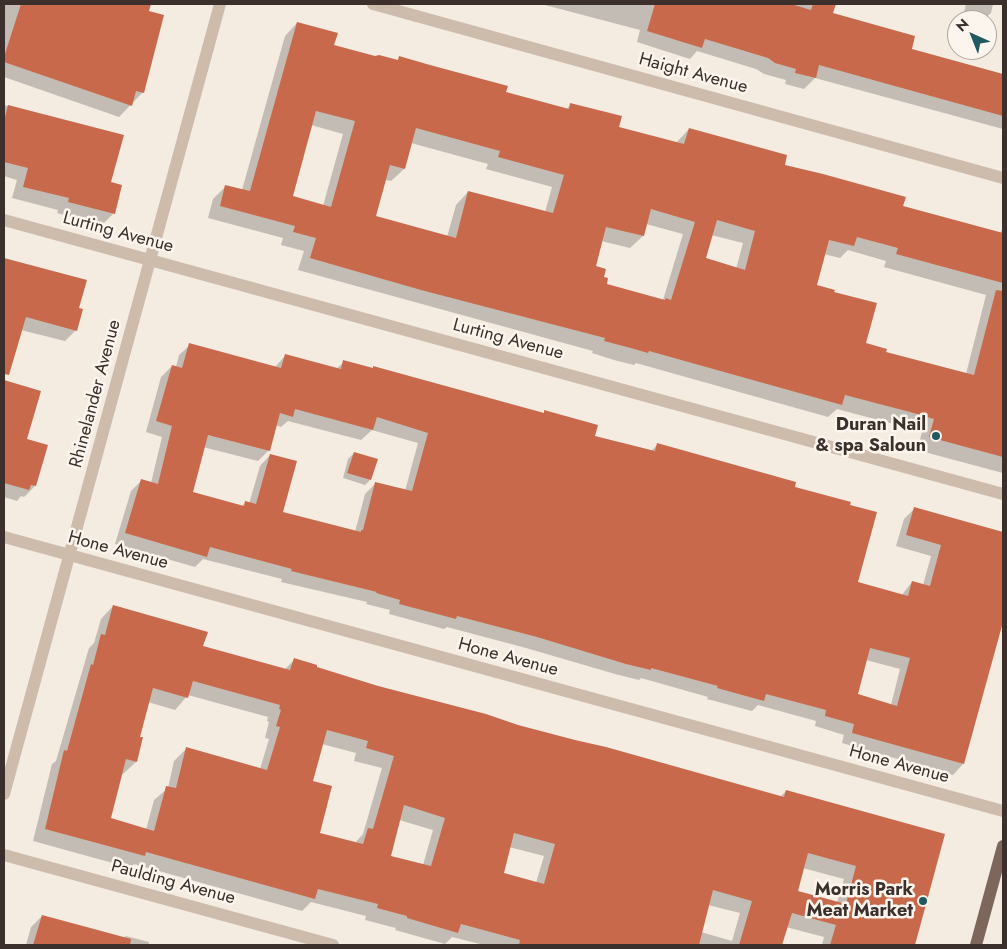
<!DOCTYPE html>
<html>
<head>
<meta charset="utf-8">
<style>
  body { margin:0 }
  #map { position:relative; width:1007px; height:949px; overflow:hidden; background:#f4ebe1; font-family:Jost,sans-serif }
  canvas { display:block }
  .frame { position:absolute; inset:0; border:5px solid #3b302b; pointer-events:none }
  .north { position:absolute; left:947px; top:10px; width:50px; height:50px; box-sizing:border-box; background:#fbf5ee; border:1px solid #aea6a0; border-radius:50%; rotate:316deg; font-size:14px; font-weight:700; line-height:20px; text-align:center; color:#3b302b }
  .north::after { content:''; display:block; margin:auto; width:18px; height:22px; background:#1f5a5e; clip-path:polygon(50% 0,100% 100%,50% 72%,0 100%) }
</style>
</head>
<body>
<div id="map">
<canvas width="1007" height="949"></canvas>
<div class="frame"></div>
<div class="north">N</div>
</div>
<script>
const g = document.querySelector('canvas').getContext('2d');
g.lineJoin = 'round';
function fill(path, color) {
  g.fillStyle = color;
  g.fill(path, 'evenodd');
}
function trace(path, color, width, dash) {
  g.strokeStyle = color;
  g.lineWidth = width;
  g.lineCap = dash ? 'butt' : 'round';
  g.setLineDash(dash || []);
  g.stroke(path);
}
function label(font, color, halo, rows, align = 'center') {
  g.font = font + ' Jost,sans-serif';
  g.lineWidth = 5;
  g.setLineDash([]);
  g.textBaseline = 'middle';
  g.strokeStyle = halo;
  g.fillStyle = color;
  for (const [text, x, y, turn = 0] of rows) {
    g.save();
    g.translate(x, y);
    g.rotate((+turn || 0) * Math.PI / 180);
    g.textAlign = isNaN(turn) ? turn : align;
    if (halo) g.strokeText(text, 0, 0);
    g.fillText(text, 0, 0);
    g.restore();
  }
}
fill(new Path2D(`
  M4,4H150L148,12L143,92L119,117L4,77Z
  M541,4H764L771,6L772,4H821L834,7L832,14L910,50L1003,75V129L815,78L804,89L785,84L786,80L764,74L756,69L697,51L690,59L637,42L640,30Z
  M966,4H993L991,13L983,20H962Z
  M297,23L333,46L375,57L397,61L399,58L505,93L566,110L570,105L617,128L676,143L689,129L783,166L902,206L1000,233L1003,228V473L917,450L922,432L897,425L837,409L828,417L636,363L634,365L614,360L592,353L593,351L298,270L304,251L281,245L283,238L208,218L213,199L226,186L242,190L285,36ZM311,125L343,134L323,206L291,197ZM411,143L488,164L486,169L552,187L545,212L468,192L456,205L447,237L375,217L385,180L391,181L404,169ZM646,224L683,234L663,300L605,285L595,267L601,241L630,248L643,236ZM711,235L743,243L736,269L705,259ZM848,250L886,261L884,267L986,295L966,374L885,352L865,344L815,286L824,254L840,258Z
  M4,105L122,136L109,182L114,213L102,225L57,213L58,210L12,198L17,180L4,176Z
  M4,259L85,281L78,309L76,330L65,341L21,330L10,342L4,341Z
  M190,345L274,368L286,355L336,369L344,362L543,414L545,412L594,437L651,451L657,445L794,488L856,583L901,596L912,582L923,585L931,556L896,546L904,519L915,508L1003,533V619L963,764L953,775L842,743L844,735L815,726L816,721L758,705L752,711L707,699L708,697L641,678L639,680L615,674L526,648L447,627L444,629L389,614L390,610L366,604L367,602L281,582L282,579L203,559L195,567L115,544L131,491L142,480L151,483L162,437L146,432L161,377L172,366L176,367L179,355ZM288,421L361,440L372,430L418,443L405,491L376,483L365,494L355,532L281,513L270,455L260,466L249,504L245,503L241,507L191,493L203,447L258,461L268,451L275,425L281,427ZM866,660L900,669L891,705L856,695Z
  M4,381L39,392L25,440L35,486L24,497L21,496L17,501L4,497Z
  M354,453L370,480L365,485L343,478L348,459Z
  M113,606L202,647L284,670L294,660L315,668L518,726L780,797L786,791L943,835L914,945H822L824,937L786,927L781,945H484L452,937L445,944L395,930L396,928L365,920L366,916L311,902L302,911L134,864L131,868L33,841L52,764L56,761L89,648L94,643L101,619ZM188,695L268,717L267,721L269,722L265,738L269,739L260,769L186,749L174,761L168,788L154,800L146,830L109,819L121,774H123L136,762L139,738L148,702L175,710ZM322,744L356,753L354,761L382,768L363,834L355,843L318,834L312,782ZM399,820L433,830L423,865L389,857ZM509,847L544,856L536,883L502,873ZM803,868L844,879L837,903L796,892ZM708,905L740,913L732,941L701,932Z
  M42,916L123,938L126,936L149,942V945H150H26L31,927Z`), '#0003');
fill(new Path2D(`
  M21,4H151L149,11L164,15L144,93L136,91L132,106L4,62V57Z
  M655,4H791L811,10L813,4H836L833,13L915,36L912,49L1003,74V116L819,65L816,78L795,73L796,69L775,63L768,58L705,39L702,48L647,31Z
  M297,22L338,33L334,45L375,56L379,55L398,60L399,56L430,65L508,86L506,92L569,109L570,103L622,116L619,127L684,144L689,128L787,155L785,165L823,174L906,197L903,206L1003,233V283L896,254L898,248L857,237L854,246L829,240L817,285L835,290L834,292L877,303L866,343L887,349L886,352L974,375L996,290L1003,291V457L929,437L934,419L910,412L845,395L842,405L649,351L648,353L627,347L604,341L605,338L421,290L310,258L316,238L293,232L295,226L220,206L225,185L250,191ZM316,111L355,121L331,207L293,196ZM416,128L500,151L498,157L564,175L553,213L468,191L456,238L376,216L390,165L405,169ZM651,209L695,222L671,300L666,298L665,300L607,284L608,278L604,277L606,269L596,266L606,227L644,236ZM717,220L755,231L745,270L706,258Z
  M8,105L124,135L111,182L122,185L115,214L68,202L69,198L23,187L28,168L4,162V121Z
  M4,258L87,280L79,308L83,309L77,331L26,317L9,375L4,374Z
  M189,343L281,368L285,354L341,369L343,360L373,368V366L544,413V410L598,425L595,436L655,451L657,443L796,482L795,487L851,502L850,505L877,512L858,582L908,596L912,581L930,586L941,545L906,535L914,507L1003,532V622L964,764L852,733L854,724L825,716L826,710L766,694L764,701L717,688L718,686L651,668V670L626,664L537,637L457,616L456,619L399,604L400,600L376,593L377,592L291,571L292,569L210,547L207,557L125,533L141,479L158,484L172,426L156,421L172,365L182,368ZM295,409L373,430L377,417L428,433L412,491L375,482L363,530H361V532L283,512L297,461L270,454L256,504L245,501L244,506L193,492L208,435L270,451L280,413L293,417ZM870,648L910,658L897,706L858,694Z
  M4,380L41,391L27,439L48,445L36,486L31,485L29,490L4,483Z
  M354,452L378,459L371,480L347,473Z
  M113,605L208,632L203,646L290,670L294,658L317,665V667L378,686L486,714L518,725L575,740L606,747L784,797L786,790L945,834L915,945H830L836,925L792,913L782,945H739L752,901L713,890L699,945H519L520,940L461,924L458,933L407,918V916L377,908L378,904L318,889L315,899L146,852L145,856L45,829L64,750L67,751L91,664L93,665L101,634L105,635ZM193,681L280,705L279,709L281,710L276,726L280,727L267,770L186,747L176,788L166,786L154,831L111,818L126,759L137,762L143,737H140L153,688L188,698ZM327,730L368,741L366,748L394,756L373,829L368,828L363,844L320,833L332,786L313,781ZM404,805L445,818L431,866L391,856ZM514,833L555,844L544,884L504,873ZM808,853L856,866L846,904L798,891Z
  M42,915L131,939L130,945H33Z`), '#c8694b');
trace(new Path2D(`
  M373,4L1003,178
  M4,220L1003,494
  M4,537L1003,811
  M4,794L220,4
  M4,855L333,945`), '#cdbbac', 12);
trace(new Path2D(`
  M976,945L1003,846`), '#7d675c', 12);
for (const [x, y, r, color] of [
  [936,436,5,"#1f5a5e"],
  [923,901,5,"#1f5a5e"]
]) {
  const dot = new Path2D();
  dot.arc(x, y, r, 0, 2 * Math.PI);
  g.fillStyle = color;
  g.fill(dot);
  trace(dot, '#fbf5ee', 2);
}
label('18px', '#3b302b', '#fbf5ee', [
  ["Haight Avenue",693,74,15],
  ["Lurting Avenue",118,233,15],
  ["Lurting Avenue",508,340,15],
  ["Rhinelander Avenue",96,394,-75],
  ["Hone Avenue",118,551,15],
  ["Hone Avenue",508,658,15],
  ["Hone Avenue",899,765,15],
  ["Paulding Avenue",173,883,15]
]);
label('bold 18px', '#3b302b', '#fbf5ee', [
  ["Duran Nail",926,426],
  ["& spa Saloun",926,447],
  ["Morris Park",913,891],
  ["Meat Market",913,912]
], 'right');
</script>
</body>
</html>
